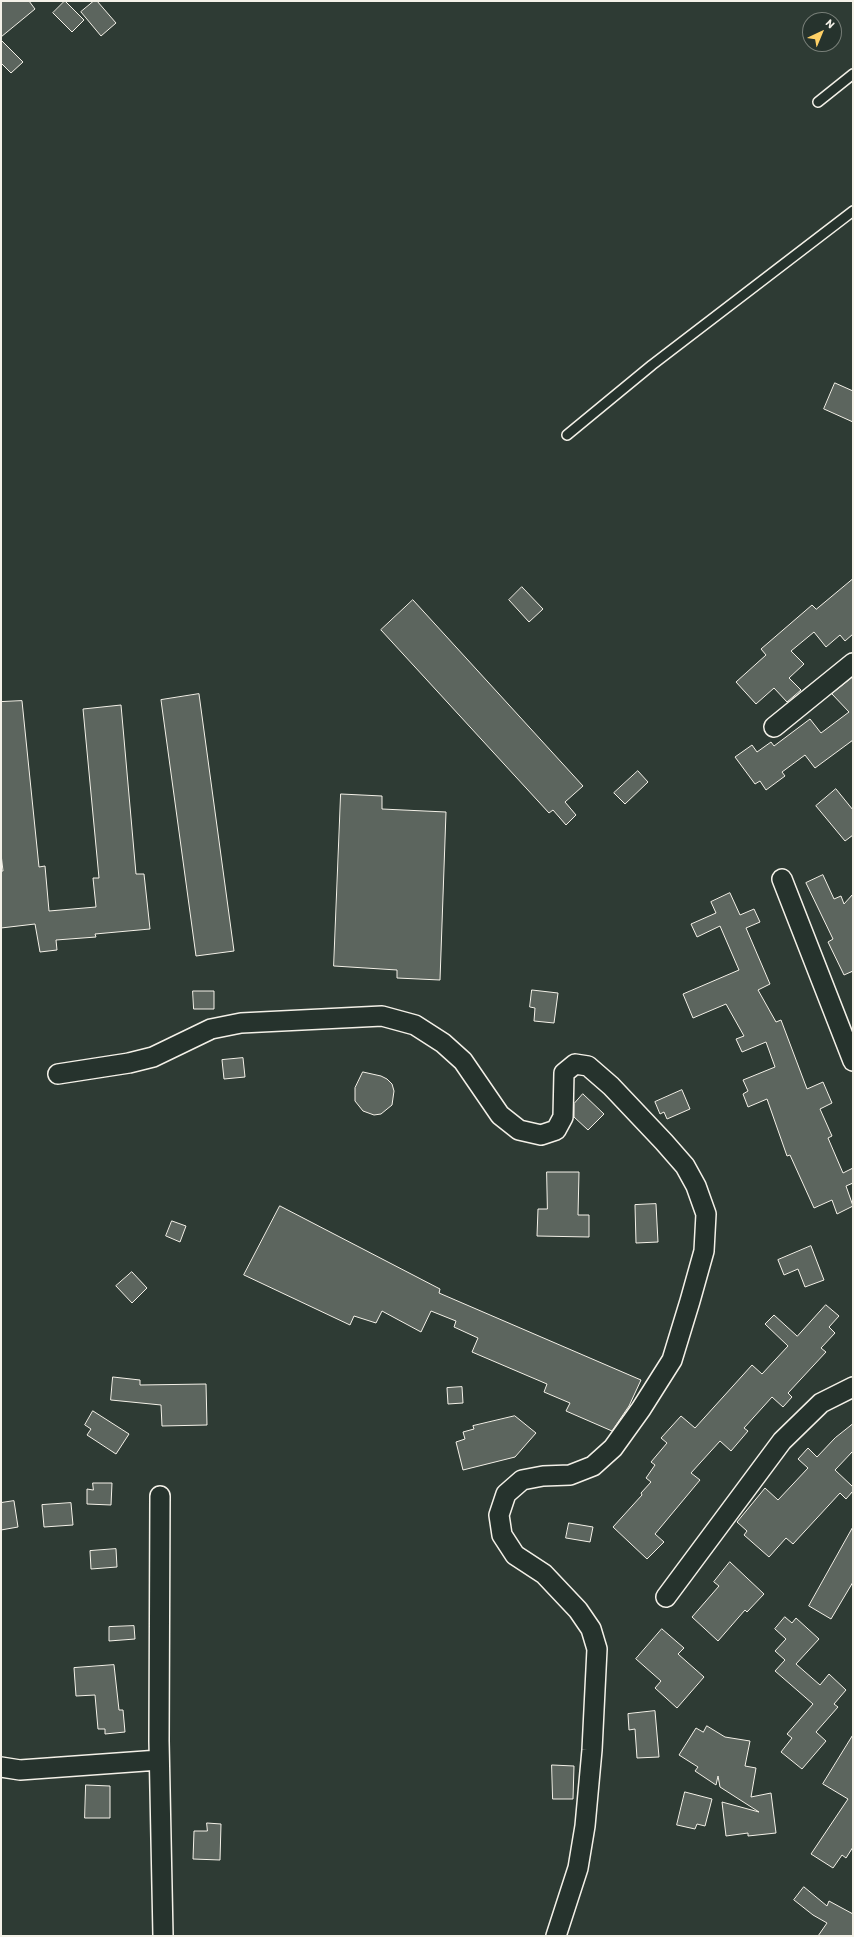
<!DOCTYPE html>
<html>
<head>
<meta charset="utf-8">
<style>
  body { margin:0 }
  #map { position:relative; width:854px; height:1937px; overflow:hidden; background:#2e3b34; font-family:Itim,sans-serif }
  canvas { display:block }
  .frame { position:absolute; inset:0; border:2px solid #f4f1e8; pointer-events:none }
  .north { position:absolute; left:802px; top:12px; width:40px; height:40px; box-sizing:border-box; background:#26332d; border:1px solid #787f78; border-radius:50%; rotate:44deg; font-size:11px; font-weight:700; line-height:16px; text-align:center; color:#f4f1e8 }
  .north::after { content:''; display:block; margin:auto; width:14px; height:18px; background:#ffd166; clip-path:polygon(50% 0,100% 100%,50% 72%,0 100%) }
</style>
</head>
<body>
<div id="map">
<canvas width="854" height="1937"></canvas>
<div class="frame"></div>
<div class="north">N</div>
</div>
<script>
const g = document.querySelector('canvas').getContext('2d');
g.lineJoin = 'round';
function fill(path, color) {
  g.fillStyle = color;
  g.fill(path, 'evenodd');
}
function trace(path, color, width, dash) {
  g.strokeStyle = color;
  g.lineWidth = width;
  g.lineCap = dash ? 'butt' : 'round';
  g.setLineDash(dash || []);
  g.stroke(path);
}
const building = new Path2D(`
  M1,1H29L35,9L1,37Z
  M65,1L84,20L72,32L53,13Z
  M94,1H97L116,23L101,36L81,12Z
  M1,40L23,62L11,73L1,63Z
  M835,383L853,391V422L824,409Z
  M853,579V634L845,641L840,635L826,647L814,632L791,651L804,664L789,678L801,690L787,702L774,688L756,704L736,682L766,655L761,649L812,605L816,609Z
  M522,587L543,609L529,622L509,600Z
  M413,600L583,786L565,802L576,815L566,825L553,810L549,813L381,630Z
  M853,677V740L815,768L805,755L782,772L785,776L766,790L760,781L755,784L735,757L752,745L757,752L771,742L774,746L810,719L821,733L849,712L832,694Z
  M199,694L234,951L196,956L161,700Z
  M22,701L39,867L45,866L49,911L96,907L93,878H99L83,709L121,705L136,874H144L150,929L95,934L96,937L56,940L57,950L40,952L35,924L1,928V871H3L1,854V702Z
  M638,771L648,782L625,804L614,793Z
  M836,789L853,810V835L845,841L816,806Z
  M341,794L382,796V809L446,812L440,980L397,978V970L334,966Z
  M823,875L834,899L841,896L844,904L853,894V971L844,975L828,942L833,939L806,883Z
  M730,893L740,915L754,909L760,922L746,928L770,984L758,990L776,1022L781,1020L807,1089L823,1082L832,1103L820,1109L832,1136L828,1138L843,1173L853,1168V1183L846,1186L853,1206L837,1214L832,1200L814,1208L790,1155L787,1156L767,1099L748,1107L743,1094L748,1091L743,1080L775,1067L766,1042L742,1052L736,1039L744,1036L726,1004L693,1018L683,994L739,970L720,926L697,937L691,924L716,913L711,902Z
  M532,990L558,993L554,1023L534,1021L535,1008L530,1007Z
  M193,991H214V1009H194Z
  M243,1058L245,1077L224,1079L222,1060Z
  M363,1072L381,1076L387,1079L392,1084L394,1091L392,1105L381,1114L374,1115L363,1111L355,1101V1088Z
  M682,1090L690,1109L667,1119L664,1112L660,1114L655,1102Z
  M583,1094L604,1114L588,1130L574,1117V1104Z
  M547,1172H579L578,1215H589V1237L537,1236L538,1209H547Z
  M656,1204L658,1242L636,1243L635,1205Z
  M280,1206L440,1289L439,1293L641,1380L629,1406L612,1431L566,1411L570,1403L544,1392L547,1384L472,1352L478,1338L454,1327L456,1321L431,1311L421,1332L382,1311L376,1323L354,1316L350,1325L244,1275Z
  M172,1221L186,1226L180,1242L166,1236Z
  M811,1246L824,1280L805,1287L798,1269L784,1275L778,1260Z
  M132,1272L147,1288L132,1303L116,1286Z
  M826,1305L839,1316L829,1327L835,1333L821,1348L826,1352L788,1393L792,1397L783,1407L772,1397L744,1428L748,1431L731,1451L720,1441L691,1473L700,1480L655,1534L664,1542L647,1559L613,1527L642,1495L641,1493L651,1482L646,1478L655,1465L651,1462L667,1443L661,1438L681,1416L695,1428L752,1365L762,1374L788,1346L765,1324L774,1315L797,1336Z
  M113,1377L140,1380V1385L206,1384L207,1425L162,1426L161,1405L111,1400Z
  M462,1387L463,1403L448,1404L447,1388Z
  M93,1411L129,1434L116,1454L87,1435L91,1429L85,1425Z
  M515,1416L536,1433L515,1457L463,1470L456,1442L465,1439L463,1432L474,1429L473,1426Z
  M853,1424V1451L835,1470L853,1487V1491L846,1499L840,1493L793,1544L786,1538L769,1557L744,1535L747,1531L737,1522L765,1488L778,1500L808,1468L798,1459L808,1448L817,1457L835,1438Z
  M93,1483H112L111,1505L87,1504V1489L93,1490Z
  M14,1501L18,1527L1,1530V1503Z
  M71,1503L73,1525L44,1527L42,1505Z
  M569,1523L593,1527L590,1542L566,1538Z
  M853,1527V1582L831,1619L809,1606Z
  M116,1549L117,1567L91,1569L90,1551Z
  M730,1562L764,1594L747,1612L745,1610L718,1641L692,1617L719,1586L714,1582Z
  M785,1617L792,1623L796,1618L819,1639L796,1664L820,1685L829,1674L846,1690L834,1704L838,1707L816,1732L826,1741L802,1769L781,1752L792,1738L787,1734L813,1704L775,1671L785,1660L775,1651L786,1639L775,1629Z
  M134,1626L135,1639L109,1641V1627Z
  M662,1629L684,1648L678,1654L704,1677L677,1708L655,1688L661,1681L636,1659Z
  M114,1665L119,1710H123L125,1732L105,1734V1729H98L95,1695L76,1696L74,1668Z
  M655,1711L659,1757L637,1758L635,1729L629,1730L628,1714Z
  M707,1726L725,1737L750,1741L745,1766L756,1768L751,1797L771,1793L776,1833L748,1836V1833L726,1836L722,1802L759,1812L720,1787L718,1776L716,1785L695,1771L698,1767L679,1755L696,1728L703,1732Z
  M853,1735V1847L846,1858L842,1855L833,1868L811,1854L848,1799L823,1784Z
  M552,1765L574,1766L573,1799H553Z
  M86,1785L110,1786V1818H85Z
  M685,1792L712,1799L705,1826L697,1824L695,1829L677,1825Z
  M207,1823L221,1824L220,1860L193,1859L194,1831H207Z
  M804,1887L827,1906L829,1901L853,1914V1936H818L827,1923L813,1915L794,1900Z`);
fill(building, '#5c655e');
trace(building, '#f4f1e8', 1);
const lane = new Path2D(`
  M818,102L853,74
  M567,435L652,365L853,211`);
const street = new Path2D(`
  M774,727L853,663
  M782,879L853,1061
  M58,1074L129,1063L153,1057L211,1029L241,1023L382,1016L415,1025L443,1043L463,1061L500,1115L519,1130L541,1135L556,1130L563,1117L564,1073L575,1064L588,1066L611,1086L664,1142L685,1166L696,1186L706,1214L704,1251L690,1301L672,1360L641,1409L613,1448L593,1466L570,1475L543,1476L522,1480L506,1494L499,1515L502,1535L515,1555L544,1574L578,1610L591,1629L597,1649L592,1750L585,1826L578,1868L556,1936
  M160,1496L159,1741L163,1936
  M666,1597L782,1441L821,1403L853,1387
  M1,1767L20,1770L159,1760`);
trace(lane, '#f4f1e8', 12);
trace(street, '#f4f1e8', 22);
trace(lane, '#26332d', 9);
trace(street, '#26332d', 19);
</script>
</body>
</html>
